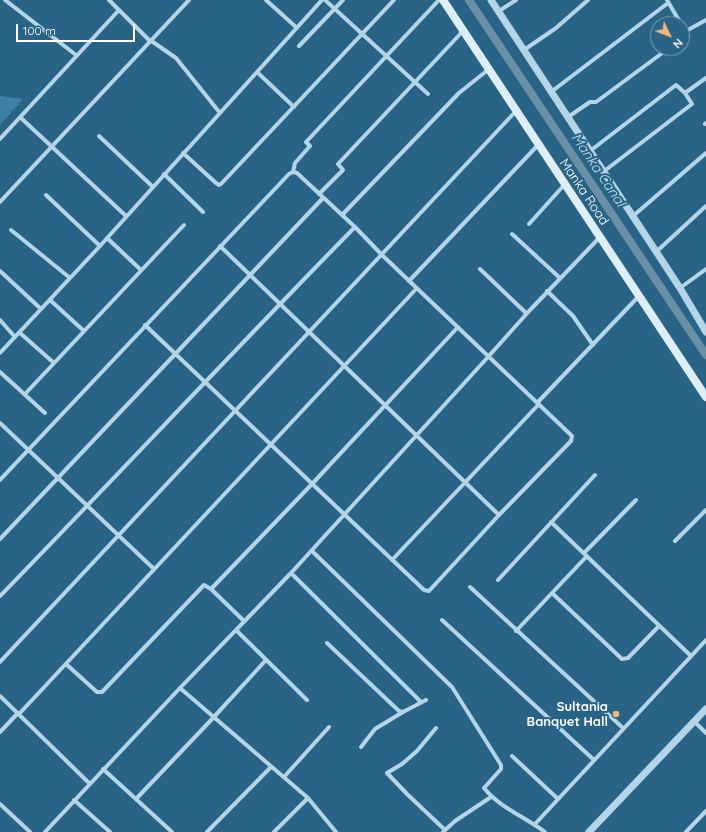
<!DOCTYPE html>
<html>
<head>
<meta charset="utf-8">
<style>
  body { margin:0 }
  #map { position:relative; width:706px; height:832px; overflow:hidden; background:#296486; font-family:Quicksand,sans-serif }
  canvas { display:block }
  .north { position:absolute; left:650px; top:16px; width:40px; height:40px; box-sizing:border-box; background:#296486; border:1px solid #7fa2b6; border-radius:50%; rotate:133deg; font-size:11px; font-weight:700; line-height:16px; text-align:center; color:#fff }
  .north::after { content:''; display:block; margin:auto; width:14px; height:18px; background:#efb77b; clip-path:polygon(50% 0,100% 100%,50% 72%,0 100%) }
  .scale { position:absolute; left:16px; top:24px; width:119px; height:18px; box-sizing:border-box; border:2px solid #fff; border-top:0; padding-left:5px; font-size:12px; line-height:14px; white-space:nowrap; color:#fff; -webkit-text-stroke:3px #296486; paint-order:stroke }
</style>
</head>
<body>
<div id="map">
<canvas width="706" height="832"></canvas>
<div class="north">N</div>
<div class="scale">100 m</div>
</div>
<script>
const g = document.querySelector('canvas').getContext('2d');
g.lineJoin = 'round';
function fill(path, color) {
  g.fillStyle = color;
  g.fill(path, 'evenodd');
}
function trace(path, color, width, dash) {
  g.strokeStyle = color;
  g.lineWidth = width;
  g.lineCap = dash ? 'butt' : 'round';
  g.setLineDash(dash || []);
  g.stroke(path);
}
function label(font, color, halo, rows, align = 'center') {
  g.font = font + ' Quicksand,sans-serif';
  g.lineWidth = 4;
  g.setLineDash([]);
  g.textBaseline = 'middle';
  g.strokeStyle = halo;
  g.fillStyle = color;
  for (const [text, x, y, turn = 0] of rows) {
    g.save();
    g.translate(x, y);
    g.rotate((+turn || 0) * Math.PI / 180);
    g.textAlign = isNaN(turn) ? turn : align;
    if (halo) g.strokeText(text, 0, 0);
    g.fillText(text, 0, 0);
    g.restore();
  }
}
fill(new Path2D(`
  M0,96L23,99L0,125Z`), '#3e7fa2');
trace(new Path2D(`
  M469,0L706,355`), '#6990a7', 8);
trace(new Path2D(`
  M5,0L76,55
  M109,0L150,41
  M266,0L297,28
  M325,0L428,94
  M667,0L681,24
  M499,11L516,0
  M682,25L688,36L682,40
  M686,31L706,20
  M150,40L176,58L220,113
  M299,46L343,0
  M524,50L556,28L588,0
  M257,72L294,107
  M551,92L668,3
  M685,93L706,78
  M20,117L126,216
  M568,117L590,102H596L669,48
  M705,124L706,123
  M99,136L153,187
  M0,139L119,10
  M590,151L676,85L685,93L692,104L603,172
  M183,153L216,183L219,185L221,184L394,0
  M164,174L203,212
  M319,194L343,170L338,164L463,31
  M46,195L100,246
  M0,202L189,0
  M342,215L459,93L489,69
  M633,216L706,153
  M529,224L565,184
  M11,230L70,278
  M512,234L560,278
  M107,238L141,270
  M220,246L499,515
  M656,252L706,206
  M480,269L526,313
  M0,271L41,309
  M409,281L539,144
  M680,288L706,269
  M547,291L573,316L593,345
  M50,300L84,331
  M0,320L15,337
  M145,325L424,590L429,591L499,515L571,441L572,436L382,255L355,227L297,173L293,172
  M20,333L54,363
  M0,353L100,246L322,0
  M0,372L45,413
  M25,394L184,225
  M537,403L639,296
  M0,423L154,569
  M0,480L289,174L293,172L295,163L310,146L306,142L439,0
  M551,522L691,656
  M0,539L323,198
  M675,541L706,510
  M312,551L452,687L501,765V769L484,788C499,807 525,817 545,832
  M584,553L636,500
  M392,560L539,404
  M291,573L421,702
  M498,580L595,475
  M470,587L623,728
  M211,589L312,484L458,327
  M552,593L622,659L628,658L659,626
  M0,596C119,474 235,349 355,227
  M442,620L594,760
  M236,630L307,700
  M516,631L587,556
  M327,643L399,711L403,712L426,700
  M0,662L516,111
  M66,664L97,692H102L204,585L211,589L244,621
  M180,688L308,798L336,832
  M0,696L90,784
  M19,714L417,288
  M694,721L706,733
  M436,728L417,751L402,764L387,773L407,794L445,830
  M0,732L18,713
  M361,747L375,729L403,712
  M512,756L558,799
  M103,769L172,832
  M284,777L329,727
  M136,799L213,718L266,660
  M74,800L110,832
  M0,804L30,832
  M535,824L706,640
  M45,832L180,688L291,573L488,357L530,310L600,237
  M207,832L271,767
  M274,832L308,798
  M443,832L455,821L491,797
  M686,832L706,811`), '#b4d5e8', 4);
trace(new Path2D(`
  M491,0L680,288L706,332
  M589,832L706,709`), '#b4d5e8', 7);
trace(new Path2D(`
  M443,0L706,397`), '#deeef7', 8);
for (const [x, y, r, color] of [
  [616,714,4,"#efb77b"]
]) {
  const dot = new Path2D();
  dot.arc(x, y, r, 0, 2 * Math.PI);
  g.fillStyle = color;
  g.fill(dot);
  trace(dot, '#296486', 1.5);
}
label('13px', '#fff', '#296486', [
  ["Manka Road",584,192,56]
]);
label('bold 13px', '#fff', '#296486', [
  ["Sultania",608,707],
  ["Banquet Hall",608,722]
], 'right');
label('italic 14px', '#c0dfef', '#296486', [
  ["Manka Canal",598,170,56]
]);
</script>
</body>
</html>
